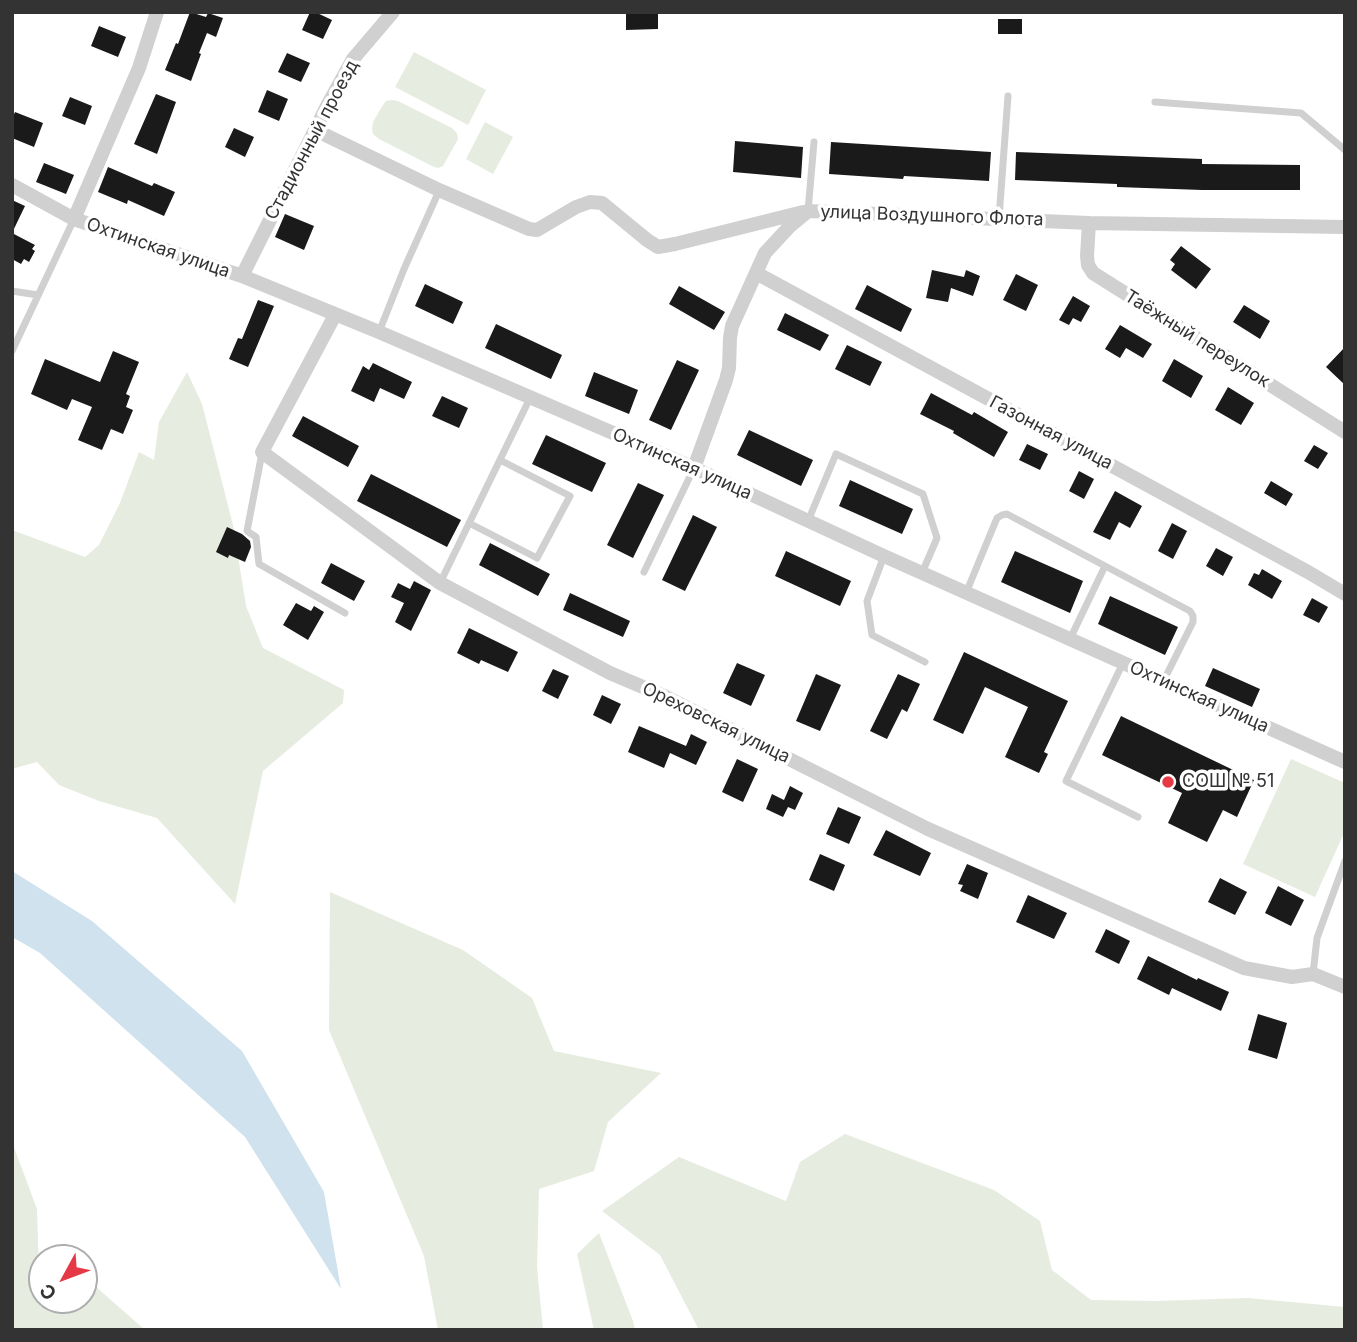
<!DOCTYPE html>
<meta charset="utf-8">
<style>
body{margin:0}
#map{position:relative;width:1357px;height:1342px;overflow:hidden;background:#fff;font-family:Inter,sans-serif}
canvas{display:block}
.frame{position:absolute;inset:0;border:14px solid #333;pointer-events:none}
.north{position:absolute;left:28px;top:1244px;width:70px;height:70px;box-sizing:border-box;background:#fff;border:2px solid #adadad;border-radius:50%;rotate:229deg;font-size:19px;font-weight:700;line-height:28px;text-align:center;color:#333}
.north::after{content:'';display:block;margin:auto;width:24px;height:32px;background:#e63946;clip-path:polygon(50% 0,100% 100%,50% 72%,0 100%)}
</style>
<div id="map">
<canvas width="1357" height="1342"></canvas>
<div class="frame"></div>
<div class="north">С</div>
</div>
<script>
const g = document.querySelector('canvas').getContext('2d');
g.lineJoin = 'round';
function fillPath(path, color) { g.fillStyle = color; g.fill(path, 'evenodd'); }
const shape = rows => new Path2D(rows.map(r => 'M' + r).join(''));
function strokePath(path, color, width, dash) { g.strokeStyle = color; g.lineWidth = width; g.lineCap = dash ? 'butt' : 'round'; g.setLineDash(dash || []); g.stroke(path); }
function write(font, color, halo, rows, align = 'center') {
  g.font = font + ' Inter,sans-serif'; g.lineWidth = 7; g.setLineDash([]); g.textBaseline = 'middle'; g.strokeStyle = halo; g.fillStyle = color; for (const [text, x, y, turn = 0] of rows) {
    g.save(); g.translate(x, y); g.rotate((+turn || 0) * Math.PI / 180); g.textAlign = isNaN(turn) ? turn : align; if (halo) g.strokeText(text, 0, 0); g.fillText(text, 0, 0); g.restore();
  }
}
const green = shape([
 [414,52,486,90,468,125,395,87],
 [392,100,398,101,452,128,457,133,458,139,443,166,438,168,432,166,379,139,373,134,372,129,373,122,381,108,386,101],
 [485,122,513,137,493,174,466,159],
 [187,372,202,404,233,525,246,606,263,648,344,690,343,703,263,771,235,904,157,818,99,801,59,785,37,762,12,769,12,530,85,557,99,545,120,503,139,452,154,460,159,422],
 [1291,759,1345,783,1345,831,1315,897,1243,864],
 [330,892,463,950,532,998,554,1051,661,1073,608,1122,594,1171,539,1189,537,1267,543,1330,438,1330,424,1256,329,1030],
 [845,1134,994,1190,1040,1221,1052,1270,1091,1300,1156,1301,1248,1298,1345,1307,1345,1330,699,1330,660,1255,602,1211,679,1157,786,1201,800,1162],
 [12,1142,37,1209,40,1307,60,1300,84,1300,84,1290,95,1286,145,1330,12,1330],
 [599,1233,633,1321,635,1330,594,1330,577,1254]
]);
const water = shape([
 [12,871,92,921,242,1051,324,1192,341,1289,245,1137,40,953,12,937]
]);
const building = shape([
 [190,12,206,17,208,13,223,18,216,37,207,33,199,53,201,54,191,81,165,70,176,43,178,44],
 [310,12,315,12,332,20,323,39,302,30],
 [626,12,658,12,658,29,626,30],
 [998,19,1022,19,1022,34,998,34],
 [99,26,126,37,118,57,91,46],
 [287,53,310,63,301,82,278,72],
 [267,90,288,99,279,121,258,112],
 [156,94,176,102,157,154,134,144],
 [70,97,92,106,85,125,62,116],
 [15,112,43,123,34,147,12,138,12,119],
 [234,128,254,137,245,157,225,147],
 [735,141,803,147,801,178,733,172],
 [831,142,991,152,989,181,904,176,903,179,829,174],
 [1016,152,1202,159,1202,164,1300,165,1300,190,1202,190,1117,187,1117,184,1015,180],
 [44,163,74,175,66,194,36,182],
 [108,167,152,186,154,183,175,192,164,216,128,200,127,204,98,192],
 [12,200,25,206,12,233,35,245,32,249,35,251,29,262,24,259,21,264,12,259],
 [285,214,314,226,304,250,275,237],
 [1181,246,1211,269,1196,289,1171,270,1175,264,1170,260],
 [932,270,964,277,966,270,980,276,973,296,951,288,948,302,926,298],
 [1016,274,1038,285,1026,311,1003,300],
 [425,284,463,302,453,324,415,306],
 [867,285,912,309,901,332,855,309],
 [679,286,725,312,714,330,669,304],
 [1073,296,1090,306,1081,322,1073,318,1069,325,1059,320],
 [258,300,274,306,248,367,229,359,238,338,242,339],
 [1244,305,1270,321,1260,339,1233,322],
 [785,313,829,335,820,351,777,330],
 [496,324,562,355,551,379,485,348],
 [1120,325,1152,344,1143,358,1126,348,1120,358,1105,349],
 [847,345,882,362,870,386,835,369],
 [1345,347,1345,385,1326,367],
 [113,351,139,362,126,394,130,396,126,407,133,410,123,434,111,429,102,450,78,440,92,407,72,399,67,410,31,394,45,359,100,382],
 [1174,359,1203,376,1191,398,1162,381],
 [677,360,699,370,671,430,649,420],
 [373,363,412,382,404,399,380,388,374,402,351,391,363,366,369,370],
 [594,372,638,390,629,414,585,396],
 [1228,387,1254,403,1241,425,1215,410],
 [931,393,972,415,974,412,1008,432,994,457,953,433,954,431,920,414],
 [442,396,468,408,459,428,432,416],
 [303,416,359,446,348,467,292,436],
 [749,430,813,460,801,486,737,455],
 [546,435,606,463,592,492,532,464],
 [1027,444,1048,454,1040,470,1019,460],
 [1314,445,1328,453,1318,469,1304,461],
 [1079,471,1094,479,1084,499,1069,491],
 [371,474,461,520,447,547,357,501],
 [850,480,913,509,902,534,839,506],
 [1271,481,1293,494,1286,506,1264,493],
 [638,483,664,495,633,558,607,545],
 [1115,491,1142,506,1130,528,1119,522,1110,540,1093,532],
 [693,515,717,527,685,591,662,580],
 [1172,523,1187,531,1173,559,1158,551],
 [227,527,242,534,250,541,251,547,245,562,229,555,228,558,216,552],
 [490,543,550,574,538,596,479,565],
 [1216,548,1233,557,1223,576,1206,566],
 [786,551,851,581,840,606,775,576],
 [1015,551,1083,581,1070,613,1001,582],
 [331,563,365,581,354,601,321,583],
 [1262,569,1282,581,1272,599,1248,585,1254,573,1259,575],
 [414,581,431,590,411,631,395,622,404,603,391,597,398,583,410,589],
 [570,593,630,621,623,637,563,610],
 [1110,596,1178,627,1165,655,1098,624],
 [1312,598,1328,607,1319,623,1303,615],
 [296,603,311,611,314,606,324,612,308,640,283,625],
 [469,628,518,652,508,672,481,660,479,664,457,653],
 [964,652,1068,701,1044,752,1048,754,1039,773,1005,757,1028,707,985,687,963,734,933,720],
 [737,663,765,675,751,706,723,693],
 [1213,668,1260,689,1252,707,1205,686],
 [553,669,569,676,558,699,542,691],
 [816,674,841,685,820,731,796,721],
 [898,674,920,684,907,712,902,709,887,739,870,731],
 [602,695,621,704,611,724,593,715],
 [1121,716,1254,780,1237,817,1223,810,1207,842,1168,823,1182,793,1102,755],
 [639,726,686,746,691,734,707,742,696,765,670,753,664,768,628,752],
 [737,759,758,769,743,802,722,792],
 [790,786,803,793,795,810,788,807,783,817,766,809,772,794,784,800],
 [838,807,861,817,849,844,826,834],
 [886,830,931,853,920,876,873,855],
 [820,854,845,865,834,891,809,880],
 [967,864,988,873,978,899,960,891,963,885,958,884],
 [1220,878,1247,892,1235,915,1208,902],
 [1278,886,1304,900,1291,926,1265,913],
 [1028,895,1067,913,1054,939,1016,922],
 [1106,929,1130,941,1119,964,1095,952],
 [1148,956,1197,980,1198,978,1229,992,1221,1011,1172,988,1169,995,1137,979],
 [1258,1014,1287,1023,1277,1059,1248,1050]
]);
const lane = shape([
 [1155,102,1301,113,1345,150],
 [808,211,814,142],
 [999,218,1008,96],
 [12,291,38,295],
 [379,332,404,269,439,191],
 [12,351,74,219],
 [262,453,247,531,256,537,259,564,345,613],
 [808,521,836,454,923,494,937,538,922,573],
 [469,523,537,558,570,496,500,460],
 [884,556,867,601,872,635,925,662],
 [644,572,694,468],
 [440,583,530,398],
 [966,593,997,518,1002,515,1007,514,1190,611,1193,616,1193,622,1164,680],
 [1070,639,1105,566],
 [1123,663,1066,781,1138,817],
 [1313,974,1317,938,1345,861]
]);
const street = shape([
 [315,130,439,190,529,229,537,230,576,207,590,202,602,203,647,240,658,247,675,244,803,212],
 [12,185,74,219,242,276,379,332,694,468,884,556,1345,762],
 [74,219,139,68,157,12],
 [1089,223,1087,256,1088,265,1093,273,1345,432],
 [756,273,1308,572,1345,594],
 [242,276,326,108,353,59,393,12],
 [335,315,262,452,440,583,610,673,664,696,928,829,1244,968,1292,977,1313,974,1345,987],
 [694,468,726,380,729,368,730,338,732,326,765,253,790,226,808,211,1089,223,1345,227]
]);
const markers = [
 [1168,782,7,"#e63946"]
];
const streetNames = [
 ["Стадионный проезд",312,140,-62],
 ["улица Воздушного Флота",932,216,2],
 ["Охтинская улица",158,248,19],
 ["Таёжный переулок",1197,339,32],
 ["Газонная улица",1051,433,28],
 ["Охтинская улица",682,464,24],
 ["Охтинская улица",1199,697,24],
 ["Ореховская улица",716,723,26]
];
const poiNames = [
 ["СОШ № 51",1182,782]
];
fillPath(green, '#e6ecdf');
fillPath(water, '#cfe2ee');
fillPath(building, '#1a1a1a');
strokePath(lane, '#d0d0d0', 7);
strokePath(street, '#d0d0d0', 14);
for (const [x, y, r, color] of markers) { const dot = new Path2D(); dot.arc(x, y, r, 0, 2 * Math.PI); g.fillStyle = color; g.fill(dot); strokePath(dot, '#fff', 2.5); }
write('18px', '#333', '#fff', streetNames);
write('18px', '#333', '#fff', poiNames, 'left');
</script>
